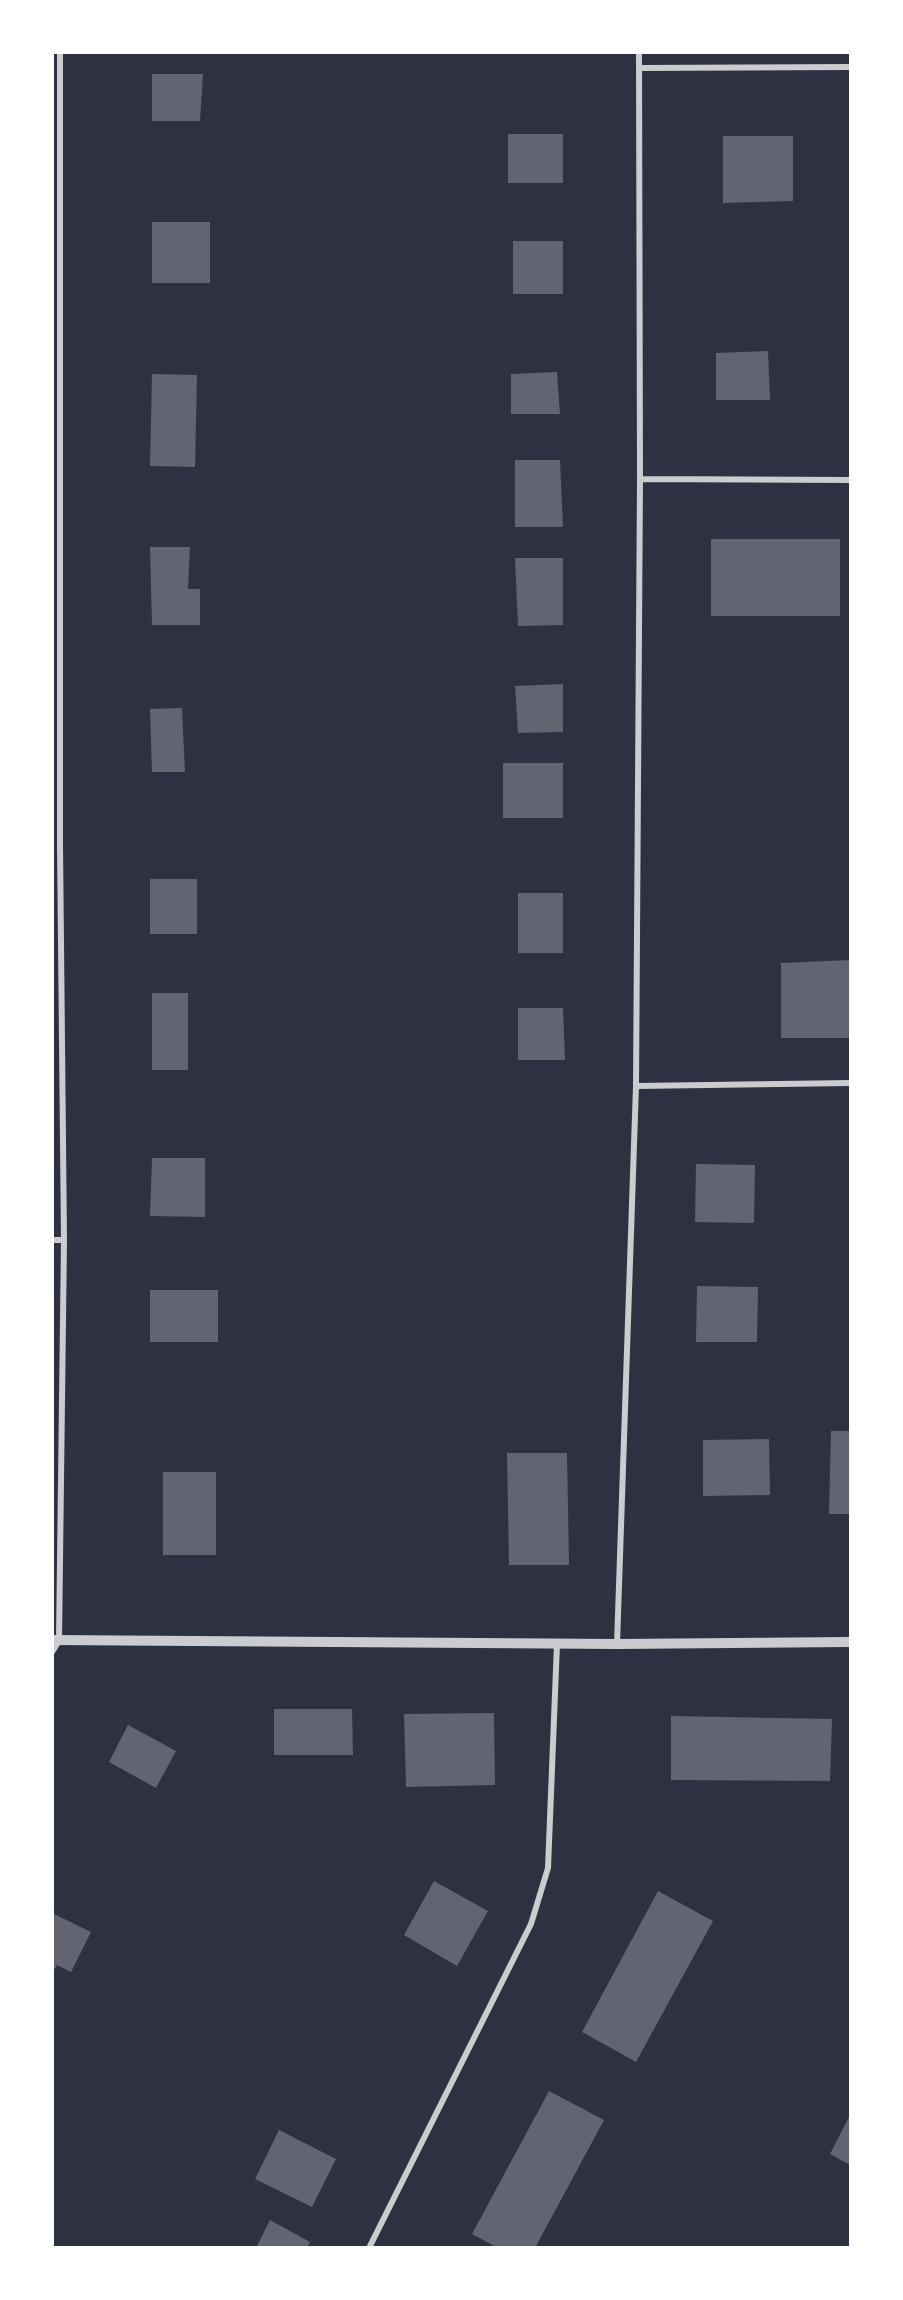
<!DOCTYPE html>
<style>
body{margin:0}
#map{position:relative;width:903px;height:2300px;overflow:hidden;background:#2d3142;font-family:"DejaVu Sans",sans-serif}
canvas{display:block}
.frame{position:absolute;inset:0;border:54px solid #fff;pointer-events:none}
</style>
<div id="map">
<canvas width="903" height="2300"></canvas>
<div class="frame"></div>
</div>
<script>
const g = document.querySelector('canvas').getContext('2d');
g.lineJoin = 'round';
function fillPath(path, color) { g.fillStyle = color; g.fill(path, 'evenodd'); }
const shape = rows => new Path2D(rows.map(r => 'M' + r).join(''));
function strokePath(path, color, width, dash) { g.strokeStyle = color; g.lineWidth = width; g.lineCap = dash ? 'butt' : 'round'; g.setLineDash(dash || []); g.stroke(path); }
const building = shape([
 [152,74,203,74,200,121,152,121],
 [508,134,563,134,563,183,508,183],
 [723,136,793,136,793,201,723,203],
 [152,222,210,222,210,283,152,283],
 [513,241,563,241,563,294,513,294],
 [768,351,770,400,716,400,716,353],
 [557,372,560,414,511,414,511,374],
 [152,374,197,375,195,467,150,466],
 [515,460,560,460,563,527,515,527],
 [711,539,840,539,840,616,711,616],
 [150,547,190,547,188,589,200,589,200,625,152,625],
 [515,558,563,558,563,625,518,626],
 [563,684,563,732,518,733,515,686],
 [182,708,185,772,152,772,150,709],
 [503,763,563,763,563,818,503,818],
 [150,879,197,879,197,934,150,934],
 [518,893,563,893,563,953,518,953],
 [850,960,850,1038,781,1038,781,963],
 [152,993,188,993,188,1070,152,1070],
 [518,1008,563,1008,565,1060,518,1060],
 [152,1158,205,1158,205,1217,150,1216],
 [696,1164,755,1165,754,1223,695,1222],
 [697,1286,758,1287,757,1342,696,1342],
 [150,1290,218,1290,218,1342,150,1342],
 [831,1431,850,1431,850,1514,829,1514],
 [769,1439,770,1495,703,1496,703,1440],
 [507,1453,567,1453,569,1565,509,1565],
 [163,1472,216,1472,216,1555,163,1555],
 [274,1709,352,1709,353,1755,274,1755],
 [494,1713,495,1785,406,1787,404,1714],
 [671,1716,832,1719,830,1781,671,1780],
 [128,1725,176,1751,156,1788,109,1762],
 [434,1881,488,1911,457,1966,404,1935],
 [658,1891,713,1921,636,2062,582,2032],
 [52,1913,91,1932,71,1972,57,1965,52,1973],
 [549,2091,604,2120,535,2248,498,2248,472,2234],
 [850,2115,850,2165,830,2154],
 [279,2130,336,2159,312,2207,255,2179],
 [270,2220,310,2242,307,2248,256,2248]
]);
const minor = shape([
 [640,68,850,67],
 [640,479,850,480],
 [636,1086,850,1083],
 [52,1240,64,1240],
 [617,1644,636,1086,640,479,639,52],
 [52,1652,59,1641,64,1240,60,844,60,52],
 [369,2248,531,1924,548,1868,557,1644]
]);
const tertiary = shape([
 [52,1640,617,1644,850,1642]
]);
fillPath(building, '#626471');
strokePath(minor, '#caccd0', 6);
strokePath(tertiary, '#caccd0', 10);
</script>
